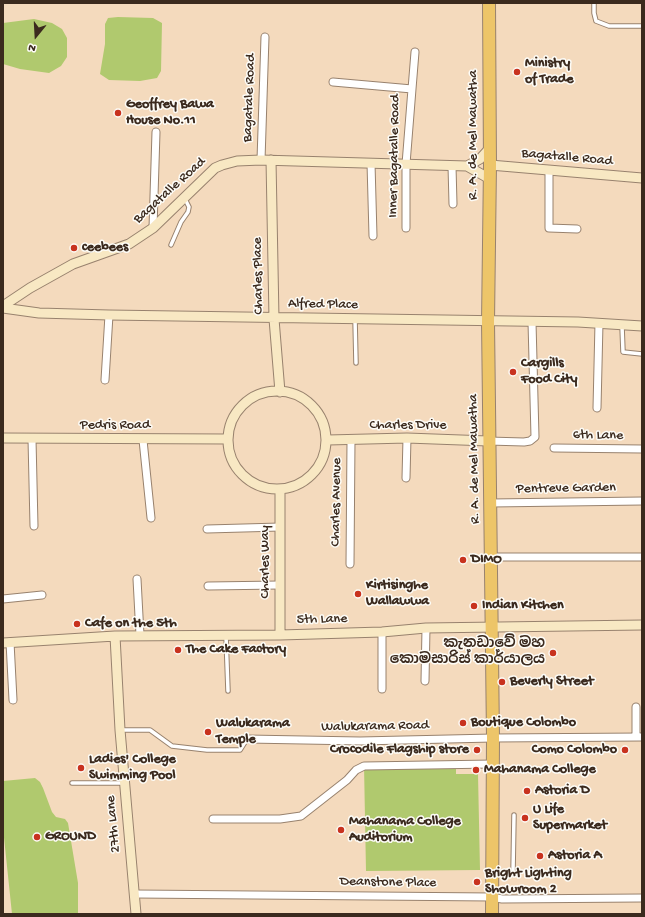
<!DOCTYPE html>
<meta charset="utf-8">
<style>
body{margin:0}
#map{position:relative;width:645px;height:917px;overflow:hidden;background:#f4dabd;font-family:"Gochi Hand",sans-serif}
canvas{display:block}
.frame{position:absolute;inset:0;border:4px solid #3b2a1e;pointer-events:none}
.north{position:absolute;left:16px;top:16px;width:40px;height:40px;-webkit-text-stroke:3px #fdfcf7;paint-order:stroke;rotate:198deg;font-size:11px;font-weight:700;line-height:16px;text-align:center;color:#3b2a1e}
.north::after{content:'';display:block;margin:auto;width:14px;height:18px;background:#3b2a1e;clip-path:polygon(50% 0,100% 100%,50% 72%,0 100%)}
</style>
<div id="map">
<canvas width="645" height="917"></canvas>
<div class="frame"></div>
<div class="north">N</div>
</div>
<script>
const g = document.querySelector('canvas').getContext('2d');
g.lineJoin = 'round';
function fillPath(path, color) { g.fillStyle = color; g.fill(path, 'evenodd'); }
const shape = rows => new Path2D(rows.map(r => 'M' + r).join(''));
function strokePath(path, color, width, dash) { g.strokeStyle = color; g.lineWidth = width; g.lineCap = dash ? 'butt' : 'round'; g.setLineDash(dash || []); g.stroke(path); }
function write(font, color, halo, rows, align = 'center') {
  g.font = font + ' "Gochi Hand","Noto Sans Sinhala",sans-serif'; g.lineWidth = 3; g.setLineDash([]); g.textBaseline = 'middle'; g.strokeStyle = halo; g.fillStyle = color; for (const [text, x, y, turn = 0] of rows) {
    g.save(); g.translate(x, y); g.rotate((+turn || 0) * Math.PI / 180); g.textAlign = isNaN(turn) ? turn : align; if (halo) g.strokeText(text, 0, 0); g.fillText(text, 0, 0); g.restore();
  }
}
const green = shape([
 [118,17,153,18,162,23,161,71,157,78,140,81,109,80,100,74,105,44,105,24,108,18],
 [34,19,52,23,62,29,67,38,67,57,61,66,49,73,20,69,3,64,3,23],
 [456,764,456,774,478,774,480,870,366,871,364,765],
 [35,778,40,782,43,788,52,812,56,817,65,819,68,823,78,883,78,914,12,914,3,828,3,781]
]);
const lane = shape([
 [594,3,594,13,596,21,609,26,642,26],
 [171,245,181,222,188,212,189,207,185,199],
 [355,319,356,363],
 [622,326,623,352,642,354],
 [226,636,228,691],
 [121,730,150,730,172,746,207,750,240,750,247,739],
 [72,783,123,783],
 [513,872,514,815]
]);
const street = shape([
 [333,82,412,89,406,164,406,228],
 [412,89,415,52],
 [261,160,265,37],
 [371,163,373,236],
 [452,166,453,204],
 [549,171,549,228,577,229],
 [153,228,156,132],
 [105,380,109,315],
 [597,408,599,323],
 [32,439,34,526],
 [143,440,151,518],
 [488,441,524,442,530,441,535,437,532,322],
 [554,448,642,449],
 [406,478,407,438],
 [491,503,642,501],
 [207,529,280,527],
 [491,557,642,557],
 [350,564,351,441],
 [137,579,140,635],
 [208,586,280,585],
 [3,599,42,595],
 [382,632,382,689],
 [10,642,13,700],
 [425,681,426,628],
 [636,737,636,707],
 [247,739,360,741,493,738,642,737],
 [213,819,280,819,301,816,347,780,356,770,364,766,493,764],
 [135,894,492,897,502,899,642,898]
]);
const secondary = shape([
 [271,160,274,319,280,392],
 [490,165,642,178],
 [467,166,480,159,490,148],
 [3,306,30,288,73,264,129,244,153,228,215,168,222,165,237,161,261,160,467,166,490,179],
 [3,308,39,313,109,315,578,322,642,326],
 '228 440a49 49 0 1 1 98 0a49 49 0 1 1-98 0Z',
 [3,438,228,439],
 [328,440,407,438,488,441],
 [280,490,280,635],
 [115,636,120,730,136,914],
 [3,643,115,636,280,635,382,632,426,628,642,625]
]);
const highway = shape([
 [489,3,490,165,488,322,493,738,492,914]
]);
const markers = [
 [517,72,4,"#c8321e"],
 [118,113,4,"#c8321e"],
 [74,248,4,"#c8321e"],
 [513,372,4,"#c8321e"],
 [463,560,4,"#c8321e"],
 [358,594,4,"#c8321e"],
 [474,606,4,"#c8321e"],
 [77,624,4,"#c8321e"],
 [178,650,4,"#c8321e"],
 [553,653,4,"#c8321e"],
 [502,682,4,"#c8321e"],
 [463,723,4,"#c8321e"],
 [208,732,4,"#c8321e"],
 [477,750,4,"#c8321e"],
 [625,750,4,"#c8321e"],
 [81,768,4,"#c8321e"],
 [476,770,4,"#c8321e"],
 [527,791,4,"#c8321e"],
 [525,818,4,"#c8321e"],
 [341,830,4,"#c8321e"],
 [37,837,4,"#c8321e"],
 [540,856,4,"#c8321e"],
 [477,882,4,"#c8321e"]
];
const poiNames = [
 ["Ministry",525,64],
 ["of Trade",525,80],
 ["Geoffrey Bawa",126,105],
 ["House No.11",126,121],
 ["ceebees",82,248],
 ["Cargills",521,364],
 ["Food City",521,380],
 ["DIMO",471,560],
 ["Kirtisinghe",366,586],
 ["Wallawwa",366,602],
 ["Indian Kitchen",482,606],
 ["Cafe on the 5th",85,624],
 ["කැනඩාවේ මහ",545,645,"right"],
 ["කොමසාරිස් කාර්යාලය",545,661,"right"],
 ["The Cake Factory",186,650],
 ["Beverly Street",510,682],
 ["Boutique Colombo",471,723],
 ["Walukarama",216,724],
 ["Temple",216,740],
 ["Crocodile Flagship store",469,750,"right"],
 ["Como Colombo",617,750,"right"],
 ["Ladies' College",89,760],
 ["Swimming Pool",89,776],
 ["Mahanama College",484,770],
 ["Astoria D",535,791],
 ["U Life",533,810],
 ["Supermarket",533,826],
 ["Mahanama College",349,822],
 ["Auditorium",349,838],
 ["GROUND",45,837],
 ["Astoria A",548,856],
 ["Bright Lighting",485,874],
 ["Showroom 2",485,890]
];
const streetNames = [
 ["Bagatale Road",250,98,-88],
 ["R. A. de Mel Mawatha",474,135,-90],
 ["Inner Bagatalle Road",395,156,-89],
 ["Bagatalle Road",567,158,5],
 ["Bagatalle Road",170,191,-42],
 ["Charles Place",259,276,-91],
 ["Alfred Place",323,305,1],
 ["Pedris Road",115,426],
 ["Charles Drive",408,426],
 ["6th Lane",598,436,1],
 ["R. A. de Mel Mawatha",475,459,-91],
 ["Pentreve Garden",566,489,-1],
 ["Charles Avenue",337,502,-89],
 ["Charles Way",266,562,-90],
 ["5th Lane",322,620,-1],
 ["Walukarama Road",375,727,-1],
 ["27th Lane",114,824,-95],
 ["Deanstone Place",388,883,1]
];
fillPath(green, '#b0c96e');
strokePath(lane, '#98826e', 5.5);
strokePath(street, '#98826e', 9);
strokePath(secondary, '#98826e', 11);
strokePath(highway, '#98826e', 14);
strokePath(lane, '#fff', 3.5);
strokePath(street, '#fff', 7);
strokePath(secondary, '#f8e8c3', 9);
strokePath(highway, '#edc569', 12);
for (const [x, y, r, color] of markers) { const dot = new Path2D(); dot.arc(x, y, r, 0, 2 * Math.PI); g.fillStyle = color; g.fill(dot); strokePath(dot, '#fdfcf7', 1.5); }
write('bold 14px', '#3b2a1e', '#fdfcf7', poiNames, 'left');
write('14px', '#3b2a1e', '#fdfcf7', streetNames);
</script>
